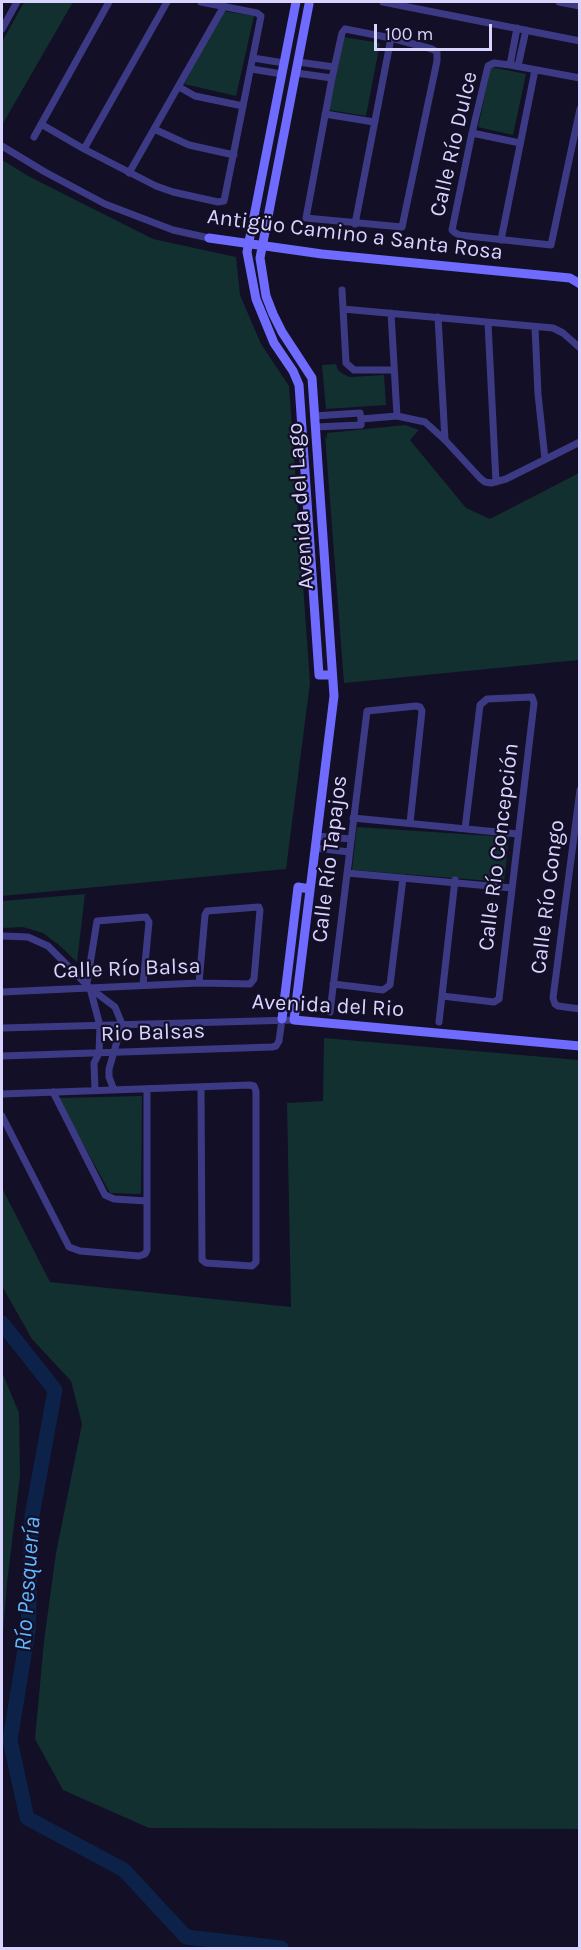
<!DOCTYPE html>
<meta charset="utf-8">
<style>
body{margin:0}
#map{position:relative;width:581px;height:1950px;overflow:hidden;background:#130f26;font-family:Karla,sans-serif}
canvas{display:block}
.frame{position:absolute;inset:0;border:3px solid #d9d4ff;pointer-events:none}
.scale{position:absolute;left:374px;top:24px;width:118px;height:27px;box-sizing:border-box;border:3px solid #d9d4ff;border-top:0;padding-left:8px;font-size:18px;line-height:21px;white-space:nowrap;color:#d9d4ff;-webkit-text-stroke:4px #130f26;paint-order:stroke}
</style>
<div id="map">
<canvas width="581" height="1950"></canvas>
<div class="frame"></div>
<div class="scale">100 m</div>
</div>
<script>
const g = document.querySelector('canvas').getContext('2d');
g.lineJoin = 'round';
function fillPath(path, color) { g.fillStyle = color; g.fill(path, 'evenodd'); }
const shape = rows => new Path2D(rows.map(r => 'M' + r).join(''));
function strokePath(path, color, width, dash) { g.strokeStyle = color; g.lineWidth = width; g.lineCap = dash ? 'butt' : 'round'; g.setLineDash(dash || []); g.stroke(path); }
function write(font, color, halo, rows, align = 'center') {
  g.font = font + ' Karla,sans-serif'; g.lineWidth = 4.5; g.setLineDash([]); g.textBaseline = 'middle'; g.strokeStyle = halo; g.fillStyle = color; for (const [text, x, y, turn = 0] of rows) {
    g.save(); g.translate(x, y); g.rotate((+turn || 0) * Math.PI / 180); g.textAlign = isNaN(turn) ? turn : align; if (halo) g.strokeText(text, 0, 0); g.fillText(text, 0, 0); g.restore();
  }
}
const green = shape([
 [24,2,73,2,2,125,2,42],
 [223,11,254,16,236,96,184,84],
 [343,37,380,43,366,116,329,110],
 [491,67,526,74,513,135,478,127],
 [2,160,30,177,153,239,236,257,240,295,261,344,289,386,310,683,286,869,2,896],
 [336,364,338,370,343,374,350,377,384,375,386,405,326,409,322,365],
 [405,425,419,430,410,440,466,508,490,519,579,473,579,660,344,683,325,436,327,439,327,433],
 [357,827,509,837,504,882,352,870],
 [85,894,77,962,59,945,43,933,23,927,2,928,2,901],
 [324,1038,579,1060,579,1829,149,1828,63,1790,35,1739,44,1641,56,1553,82,1424,71,1381,32,1339,2,1286,2,1188,50,1282,291,1307,287,1103,323,1101],
 [142,1096,141,1194,110,1193,58,1098],
 [2,1372,19,1413,20,1476,7,1583,2,1646]
]);
const river = shape([
 [2,1323,55,1390,32,1516,28,1631,10,1740,27,1818,124,1870,186,1937,281,1948]
]);
const street = shape([
 [383,2,580,41],
 [559,2,580,6],
 [2,29,17,2],
 [345,29,391,38,432,49,437,52,437,61,402,227,306,218,332,78,342,33,345,29],
 [253,58,284,63],
 [298,62,334,67],
 [510,65,517,28],
 [518,66,526,30],
 [251,69,282,74],
 [296,73,332,78],
 [580,78,510,65,494,63,488,66,472,133,452,230,454,232,459,235,551,245,580,109],
 [179,87,195,96,243,106],
 [325,114,374,122],
 [41,124,84,149,156,186,173,192,218,202,224,201,261,16,257,13,201,2],
 [154,129,189,145,234,155],
 [472,133,520,143],
 [34,137,109,2],
 [2,146,45,172,105,204,173,230,209,238],
 [84,149,167,2],
 [129,173,224,6],
 [355,224,391,38],
 [501,240,535,70],
 [342,290,346,363,354,370,394,370],
 [343,309,553,328,563,333,580,348],
 [391,313,397,416],
 [438,317,445,440],
 [488,323,496,482],
 [535,327,538,394,545,459],
 [314,416,360,413,361,419,361,425,315,427],
 [361,419,397,416,425,422,445,440,480,478,485,482,491,483,506,479,580,442],
 [580,790,553,998,555,1004,558,1006,580,1009],
 [353,818,518,834],
 [317,836,351,839],
 [315,848,349,852],
 [347,873,512,888],
 [2,936,28,937,48,946,90,988,115,1007,122,1024,109,1069,109,1077,114,1090],
 [87,983,97,921,146,917,149,922,143,985],
 [333,984,383,990,390,985,403,878],
 [90,988,100,1026,99,1053,94,1063,95,1090],
 [2,992,199,983,250,984,254,979,260,910,259,907,207,911,205,915,199,983],
 [442,996,494,1002,499,999,534,703,532,697,487,699,480,705,465,829],
 [330,1012,367,711,416,706,420,707,422,711,410,823],
 [439,1022,455,880],
 [2,1028,294,1020],
 [2,1056,272,1047,276,1046,279,1041,282,1019],
 [53,1092,105,1195,114,1199,147,1201],
 [2,1094,250,1085,254,1086,256,1091,256,1262,252,1266,206,1263,202,1260,201,1087],
 [2,1116,69,1247,80,1251,139,1256,145,1254,147,1250,147,1089]
]);
const secondary = shape([
 [296,2,247,252,256,299,274,343,293,371,299,385,319,675,332,675],
 [309,4,260,258,266,296,273,314,282,332,312,378,334,696,294,1020,580,1046],
 [209,238,322,254,570,278,580,284],
 [282,1019,298,887,310,889]
]);
const streetNames = [
 ["Calle Río Dulce",454,144,-77],
 ["Antigüo Camino a Santa Rosa",355,235,7],
 ["Avenida del Lago",301,506,-94],
 ["Calle Río Concepción",499,847,-83],
 ["Calle Río Tapajos",330,859,-83],
 ["Calle Río Congo",548,897,-83],
 ["Calle Río Balsa",127,969,-2],
 ["Avenida del Rio",328,1006,3],
 ["Rio Balsas",153,1033,-2]
];
const waterNames = [
 ["Río Pesquería",28,1584,-86]
];
fillPath(green, '#12302f');
strokePath(river, '#0c2248', 15);
strokePath(street, '#3d3a85', 7);
strokePath(secondary, '#6f6bff', 9);
write('22px', '#d9d4ff', '#130f26', streetNames);
write('italic 24px', '#62b6ff', '#130f26', waterNames);
</script>
